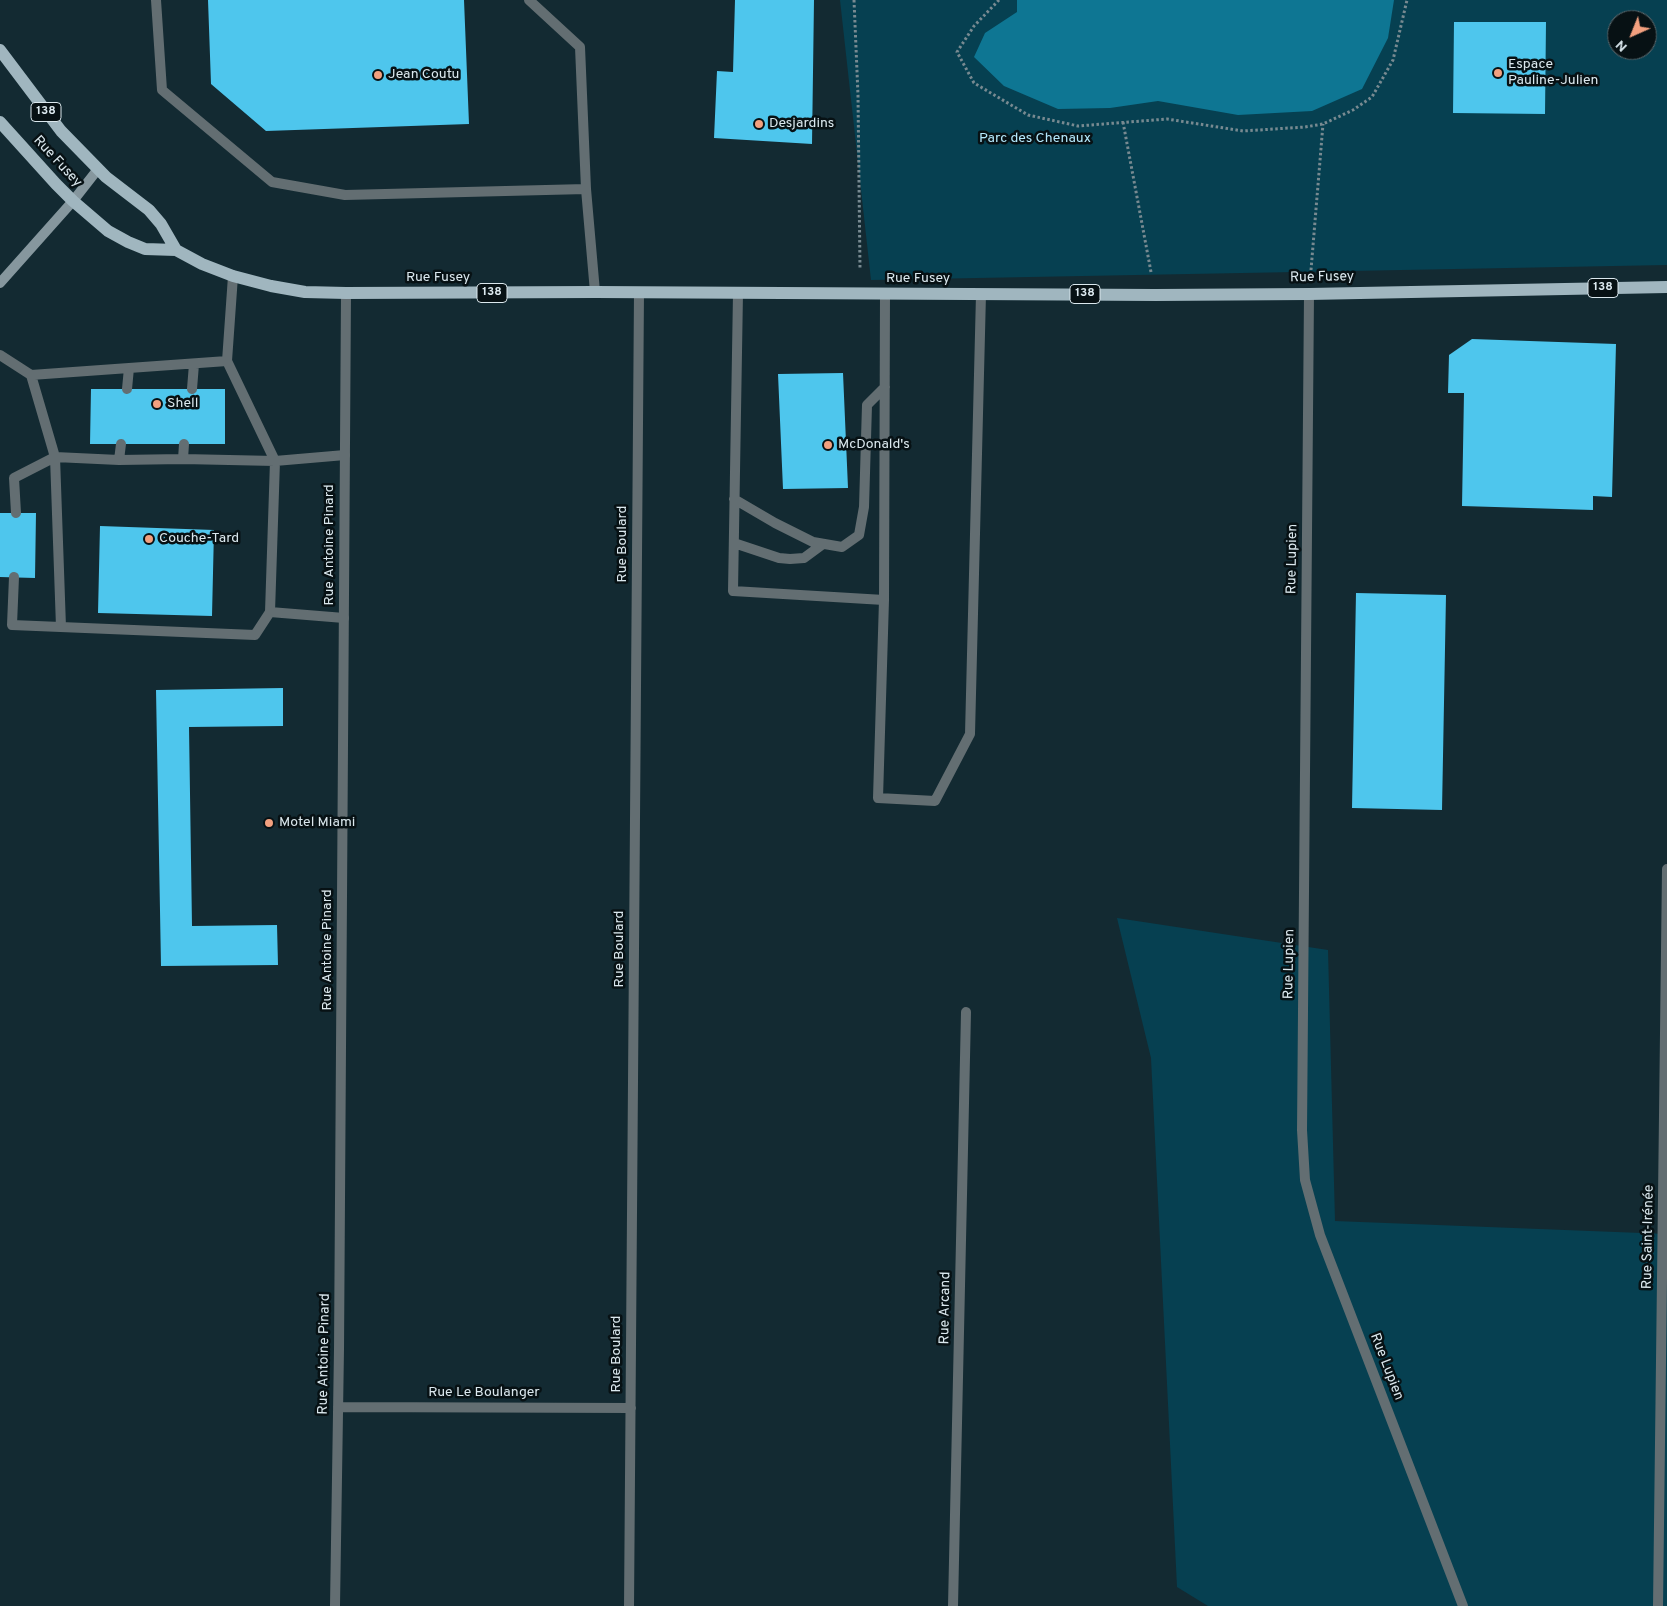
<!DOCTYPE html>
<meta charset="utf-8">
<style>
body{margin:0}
#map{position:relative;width:1667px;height:1606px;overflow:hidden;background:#132a32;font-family:Overpass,sans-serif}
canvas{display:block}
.north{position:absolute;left:1607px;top:10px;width:50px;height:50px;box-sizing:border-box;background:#071114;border:1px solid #5c676b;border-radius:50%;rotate:224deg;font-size:14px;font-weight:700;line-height:20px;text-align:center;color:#dbe8ee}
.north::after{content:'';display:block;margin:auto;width:18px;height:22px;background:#f2a07f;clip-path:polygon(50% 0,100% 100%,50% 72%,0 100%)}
</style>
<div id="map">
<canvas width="1667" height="1606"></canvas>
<div class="north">N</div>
</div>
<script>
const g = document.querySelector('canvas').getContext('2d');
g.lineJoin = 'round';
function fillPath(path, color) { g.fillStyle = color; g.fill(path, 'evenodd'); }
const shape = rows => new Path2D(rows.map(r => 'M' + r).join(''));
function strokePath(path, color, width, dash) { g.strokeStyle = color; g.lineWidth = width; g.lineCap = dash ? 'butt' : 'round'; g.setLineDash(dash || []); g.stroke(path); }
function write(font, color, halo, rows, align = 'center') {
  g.font = font + ' Overpass,sans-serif'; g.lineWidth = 5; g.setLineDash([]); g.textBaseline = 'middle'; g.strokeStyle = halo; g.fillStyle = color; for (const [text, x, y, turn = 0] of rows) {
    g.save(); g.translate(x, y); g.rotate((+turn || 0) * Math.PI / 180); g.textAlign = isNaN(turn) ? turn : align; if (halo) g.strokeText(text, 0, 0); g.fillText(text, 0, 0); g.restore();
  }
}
const green = shape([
 [840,0,1667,0,1667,265,871,280],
 [1617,20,1647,20,1647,50,1617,50],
 [1117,918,1328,950,1335,1221,1667,1234,1667,1606,1208,1606,1177,1587,1151,1058]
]);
const water = shape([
 [1017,0,1394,0,1388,38,1362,89,1312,111,1238,115,1158,101,1110,108,1058,109,1004,86,974,57,985,33,1017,12]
]);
const building = shape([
 [208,0,464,0,469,124,266,131,211,84],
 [735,0,814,0,812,144,714,138,717,71,733,72],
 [1454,22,1546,22,1545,114,1453,113],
 [1472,339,1616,344,1612,497,1593,496,1593,510,1462,506,1464,393,1448,393,1449,355],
 [843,373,848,488,783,489,778,374],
 [91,389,225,389,225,444,90,444],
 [0,513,36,513,35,578,0,577],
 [100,526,214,530,212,616,98,613],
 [1356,593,1446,595,1442,810,1352,808],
 [283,688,283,726,189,727,192,926,277,925,278,965,161,966,156,690]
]);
const path = shape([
 [854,0,858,95,860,269],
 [999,0,974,26,957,52,974,83,1028,115,1078,126,1167,119,1243,131,1305,127,1323,124,1353,110,1372,97,1393,60,1407,0],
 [1123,122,1151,272],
 [1311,270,1323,124]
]);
const lane = shape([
 [156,0,162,90,272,182,345,195,586,189,595,292],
 [529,0,580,47,586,189],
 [738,293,733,591,884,600],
 [885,294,884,600,878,798,935,801,970,734,981,294],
 [0,355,31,375,55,457,119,460,183,459,275,461,227,361,233,276],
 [31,375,227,361],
 [127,389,129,368],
 [192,389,194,364],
 [183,459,184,444],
 [119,460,121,444],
 [734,499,775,523,813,542,842,547,859,535,864,507,867,405,885,387],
 [16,513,14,478,55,457,61,627],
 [734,543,779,558,790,559,804,558,823,544],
 [14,577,12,625,255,635,270,612],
 [344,618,270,612,275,461,345,455]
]);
const street = shape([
 [1309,294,1302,1130,1305,1180,1320,1235,1463,1606],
 [338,1407,631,1408],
 [335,1606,339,1349,346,293],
 [629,1606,639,292],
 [953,1606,966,1012],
 [1658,1606,1667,869]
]);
const secondary = shape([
 [0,283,73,201,98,169]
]);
const primary = shape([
 [0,50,61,131,106,177,149,210,161,224,176,250,202,264,233,276,271,286,305,292,346,293,595,292,1156,295,1309,294,1667,287],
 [0,122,56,184,73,201,108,231,128,242,145,249,176,250]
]);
const markers = [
 [1498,73,5,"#f2a07f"],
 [378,75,5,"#f2a07f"],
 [759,124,5,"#f2a07f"],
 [157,404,5,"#f2a07f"],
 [828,445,5,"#f2a07f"],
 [149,539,5,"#f2a07f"],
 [269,823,5,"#f2a07f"]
];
const shields = [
 [46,112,30],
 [1603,288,30],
 [492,293,30],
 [1085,294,30]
];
const shieldNames = [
 ["138",46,112],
 ["138",1603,288],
 ["138",492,293],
 ["138",1085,294]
];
const poiNames = [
 ["Espace",1508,65],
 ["Pauline-Julien",1508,81],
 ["Jean Coutu",388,75],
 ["Desjardins",769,124],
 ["Shell",167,404],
 ["McDonald's",838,445],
 ["Couche-Tard",159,539],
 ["Motel Miami",279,823]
];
const parkNames = [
 ["Parc des Chenaux",1035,139]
];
const streetNames = [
 ["Rue Fusey",57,162,47],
 ["Rue Fusey",438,278],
 ["Rue Fusey",1322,278,-1],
 ["Rue Fusey",918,279],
 ["Rue Boulard",623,544,-90],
 ["Rue Antoine Pinard",330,545,-90],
 ["Rue Lupien",1293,559,-89],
 ["Rue Boulard",620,949,-90],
 ["Rue Antoine Pinard",328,950,-90],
 ["Rue Lupien",1290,964,-89],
 ["Rue Saint-Irénée",1649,1237,-89],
 ["Rue Arcand",946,1308,-89],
 ["Rue Antoine Pinard",325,1354,-89],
 ["Rue Boulard",617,1354,-90],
 ["Rue Lupien",1386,1367,69],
 ["Rue Le Boulanger",484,1393]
];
fillPath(green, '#064051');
fillPath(water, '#0e7693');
fillPath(building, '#4ec6ed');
strokePath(path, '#788a91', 3, [2.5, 2.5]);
strokePath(lane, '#636e72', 10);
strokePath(street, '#636e72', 10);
strokePath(secondary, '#86979e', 10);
strokePath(primary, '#a0b6bf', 12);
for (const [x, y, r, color] of markers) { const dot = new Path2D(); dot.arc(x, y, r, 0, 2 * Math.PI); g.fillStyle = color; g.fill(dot); strokePath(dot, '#071114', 2); }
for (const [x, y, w] of shields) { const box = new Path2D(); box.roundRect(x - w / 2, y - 9.5, w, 19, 4); g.fillStyle = '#071114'; g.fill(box); strokePath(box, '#dbe8ee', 1); }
write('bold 12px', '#dbe8ee', null, shieldNames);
write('14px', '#dbe8ee', '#071114', poiNames, 'left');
write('14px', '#b4e8fc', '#071114', parkNames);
write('14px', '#dbe8ee', '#071114', streetNames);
</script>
